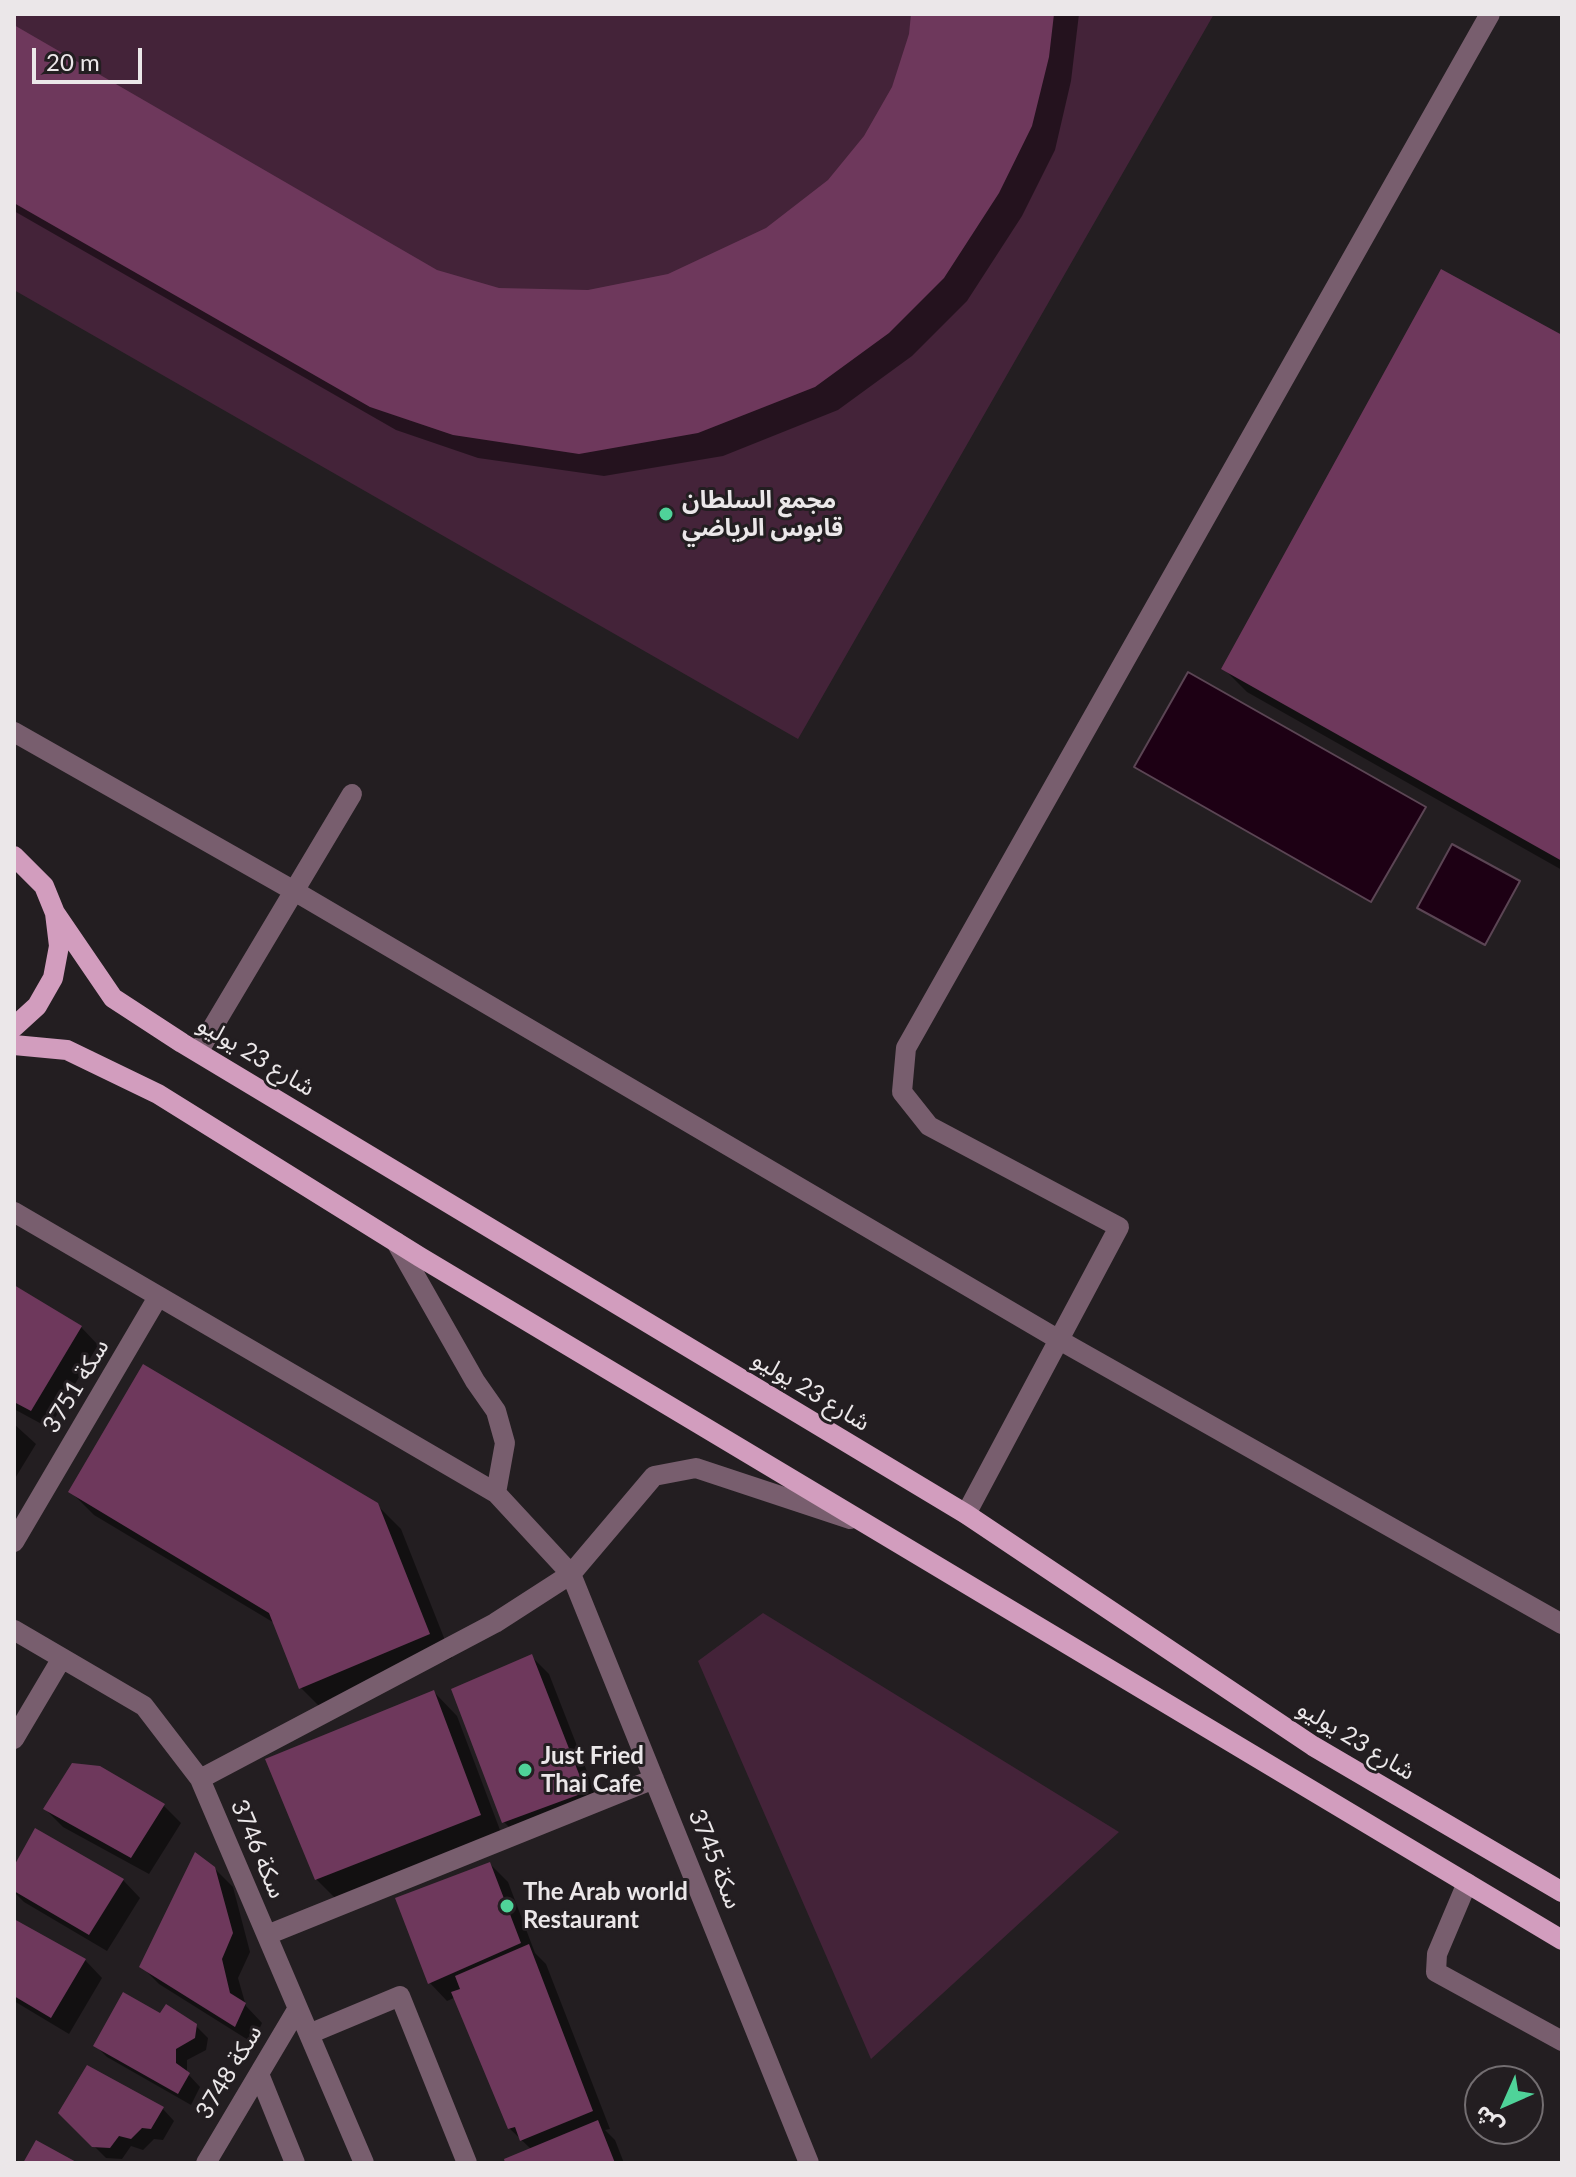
<!DOCTYPE html>
<meta charset="utf-8">
<style>
body{margin:0}
#map{position:relative;width:1576px;height:2177px;overflow:hidden;background:#231e21;font-family:Lato,"Noto Sans Arabic",sans-serif}
canvas{display:block}
.frame{position:absolute;inset:0;border:16px solid #ebe7e9;pointer-events:none}
.north{position:absolute;left:1464px;top:2065px;width:80px;height:80px;box-sizing:border-box;background:#231e21;border:2px solid #736e71;border-radius:50%;rotate:225deg;font-size:22px;font-weight:700;line-height:32px;text-align:center;color:#ebe7e9}
.north::after{content:'';display:block;margin:auto;width:28px;height:36px;background:#4fd399;clip-path:polygon(50% 0,100% 100%,50% 72%,0 100%)}
.scale{position:absolute;left:32px;top:48px;width:110px;height:36px;box-sizing:border-box;border:4px solid #ebe7e9;border-top:0;padding-left:10px;font-size:24px;line-height:28px;white-space:nowrap;color:#ebe7e9;-webkit-text-stroke:6px #231e21;paint-order:stroke}
</style>
<div id="map">
<canvas width="1576" height="2177"></canvas>
<div class="frame"></div>
<div class="north">ش</div>
<div class="scale">20 m</div>
</div>
<script>
const g = document.querySelector('canvas').getContext('2d');
g.lineJoin = 'round';
function fillPath(path, color) { g.fillStyle = color; g.fill(path, 'evenodd'); }
const shape = rows => new Path2D(rows.map(r => 'M' + r).join(''));
function strokePath(path, color, width, dash) { g.strokeStyle = color; g.lineWidth = width; g.lineCap = dash ? 'butt' : 'round'; g.setLineDash(dash || []); g.stroke(path); }
function write(font, color, halo, rows, align = 'center') {
  g.font = font + ' Lato,"Noto Sans Arabic",sans-serif'; g.lineWidth = 6; g.setLineDash([]); g.textBaseline = 'middle'; g.strokeStyle = halo; g.fillStyle = color; for (const [text, x, y, turn = 0] of rows) {
    g.save(); g.translate(x, y); g.rotate((+turn || 0) * Math.PI / 180); g.textAlign = isNaN(turn) ? turn : align; if (halo) g.strokeText(text, 0, 0); g.fillText(text, 0, 0); g.restore();
  }
}
const green = shape([
 [14,14,1214,14,798,739,14,290],
 [763,1613,1119,1832,871,2059,698,1661]
]);
const water = shape([
 [1188,672,1426,807,1371,902,1134,767,1188,672],
 [1452,844,1520,881,1485,945,1417,908,1452,844]
]);
const shadow = shape([
 [913,14,1079,14,1071,81,1055,150,1022,216,967,301,912,356,838,410,723,456,604,476,478,458,396,430,14,211,14,27,436,271,499,290,588,292,669,276,767,230,829,181,866,137,894,88,911,34],
 [1562,337,1562,870,1247,692,1224,669],
 [14,1288,81,1327,98,1345,49,1428,14,1409],
 [14,1424,36,1444,14,1480],
 [71,1492,377,1505,401,1529,452,1658,324,1711,301,1688,276,1624,94,1515],
 [531,1656,549,1674,602,1810,522,1840,504,1822],
 [434,1692,457,1716,503,1838,340,1903,316,1879],
 [164,1806,181,1823,149,1874,63,1827,45,1809],
 [490,1864,508,1882,535,1953,546,1964,610,2129,605,2130,615,2140,624,2163,507,2163,532,2150,509,2128,456,1997,447,2001,430,1983],
 [214,1868,233,1887,250,1952,238,1978,246,2006,262,2023,253,2043,159,1984,141,1966],
 [14,1871,123,1880,140,1898,107,1951,24,1902,14,1892],
 [14,1921,85,1960,102,1978,69,2034,14,2001],
 [161,2016,196,2026,208,2038,206,2050,187,2060,187,2073,200,2087,191,2105,107,2057,95,2045],
 [163,2109,174,2121,163,2140,154,2139,143,2150,131,2146,122,2159,106,2158,60,2112]
]);
const building = shape([
 [911,14,1054,14,1049,57,1032,126,999,193,944,278,889,333,815,387,698,433,579,454,453,435,370,407,14,203,14,25,437,270,499,288,588,290,668,274,766,228,828,180,864,136,892,87,909,34],
 [1441,269,1562,335,1562,861,1221,669],
 [14,1285,82,1326,31,1411,14,1402],
 [143,1364,378,1503,430,1634,299,1689,269,1613,68,1492],
 [532,1654,586,1792,502,1823,451,1689],
 [434,1690,481,1815,315,1880,265,1759],
 [72,1763,100,1766,165,1804,131,1858,43,1809],
 [35,1828,124,1879,89,1935,14,1891,14,1866],
 [195,1852,215,1867,233,1933,222,1959,230,1993,246,2003,235,2027,139,1967],
 [490,1862,521,1943,428,1984,395,1898],
 [14,1919,86,1959,51,2018,14,1996],
 [529,1944,593,2111,520,2141,515,2127,508,2129,451,1992,460,1989,455,1976],
 [123,1992,160,2013,166,2004,197,2024,195,2038,176,2049,176,2063,190,2073,178,2094,93,2046],
 [87,2065,164,2107,151,2129,142,2128,131,2139,119,2136,110,2148,92,2147,58,2113],
 [598,2120,615,2163,505,2163,504,2159],
 [36,2140,78,2163,23,2163]
]);
const minor = shape([
 [14,732,296,892,1061,1341,1562,1624],
 [198,1052,352,794],
 [14,1212,496,1493,571,1574,809,2163],
 [396,1242,475,1381,496,1411,505,1443,496,1493],
 [966,1514,1119,1227,929,1126,902,1092,906,1048,1490,14],
 [14,1542,158,1297],
 [14,1630,144,1706,200,1779,364,2163],
 [14,1739,62,1658],
 [200,1779,495,1623,571,1574,654,1476,696,1468,850,1519],
 [1467,1883,1437,1954,1436,1972,1562,2041],
 [267,1935,654,1779],
 [309,2034,400,1996,467,2163],
 [259,2074,295,2163],
 [206,2163,298,2008]
]);
const major = shape([
 [14,856,44,886,55,913,59,946,53,978,37,1006,14,1027],
 [55,913,113,998,182,1043,966,1514,1313,1746,1562,1892],
 [14,1045,67,1050,158,1094,420,1257,1562,1940]
]);
const markers = [
 [666,514,8,"#4fd399"],
 [525,1770,8,"#4fd399"],
 [507,1906,8,"#4fd399"]
];
const poiNames = [
 ["مجمع السلطان",682,500],
 ["قابوس الرياضي",682,528],
 ["Just Fried",541,1756],
 ["Thai Cafe",541,1784],
 ["The Arab world",523,1892],
 ["Restaurant",523,1920]
];
const streetNames = [
 ["شارع 23 يوليو",256,1056,31],
 ["سكة 3751",76,1386,-59],
 ["شارع 23 يوليو",811,1391,31],
 ["شارع 23 يوليو",1356,1740,31],
 ["سكة 3746",258,1849,67],
 ["سكة 3745",715,1859,68],
 ["سكة 3748",229,2072,-59]
];
fillPath(green, '#442339');
fillPath(water, '#1d0014');
strokePath(water, '#5b4554', 2);
fillPath(shadow, '#0007');
fillPath(building, '#6e385c');
strokePath(minor, '#785e6e', 20);
strokePath(major, '#d29dbe', 20);
for (const [x, y, r, color] of markers) { const dot = new Path2D(); dot.arc(x, y, r, 0, 2 * Math.PI); g.fillStyle = color; g.fill(dot); strokePath(dot, '#231e21', 3); }
write('bold 24px', '#ebe7e9', '#231e21', poiNames, 'left');
write('24px', '#ebe7e9', '#231e21', streetNames);
</script>
